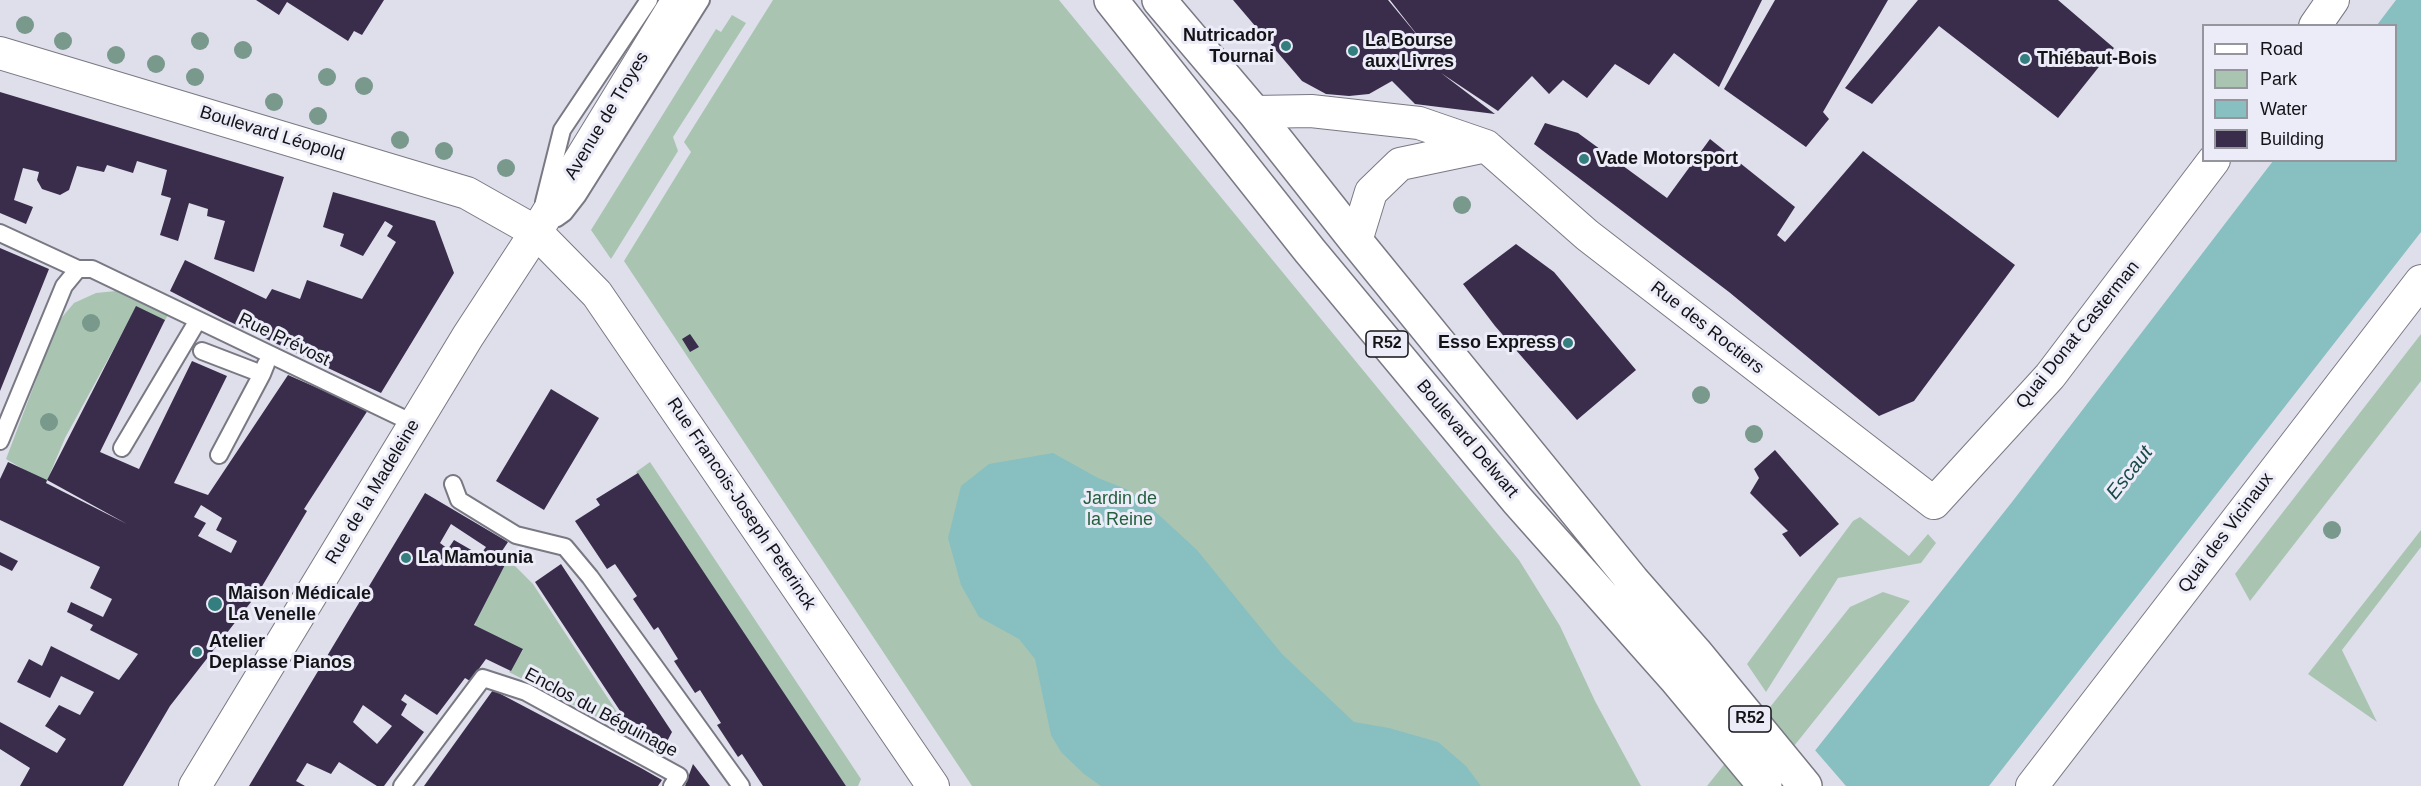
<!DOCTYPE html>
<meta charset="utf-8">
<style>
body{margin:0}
#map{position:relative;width:2421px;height:786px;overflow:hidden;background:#dfdeeb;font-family:Helvetica,sans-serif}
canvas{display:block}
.legend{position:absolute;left:2202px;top:24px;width:195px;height:138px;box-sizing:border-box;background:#ececf8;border:2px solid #95959e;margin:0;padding:8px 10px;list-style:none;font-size:18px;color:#131317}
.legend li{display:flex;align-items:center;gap:12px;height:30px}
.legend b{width:30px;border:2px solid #95959e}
</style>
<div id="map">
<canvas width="2421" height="786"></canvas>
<ul class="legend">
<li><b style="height:8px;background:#fff"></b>Road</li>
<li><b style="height:16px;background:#a9c5b2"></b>Park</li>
<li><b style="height:16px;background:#88bfc0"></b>Water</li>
<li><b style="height:16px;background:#3a2d4c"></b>Building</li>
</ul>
</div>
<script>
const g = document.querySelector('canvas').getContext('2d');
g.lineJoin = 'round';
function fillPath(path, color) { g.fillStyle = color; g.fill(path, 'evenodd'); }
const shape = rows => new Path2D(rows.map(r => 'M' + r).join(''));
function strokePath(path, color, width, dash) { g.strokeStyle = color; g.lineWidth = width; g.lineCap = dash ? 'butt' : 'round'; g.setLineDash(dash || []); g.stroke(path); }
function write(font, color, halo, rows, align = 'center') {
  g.font = font + ' Helvetica,sans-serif'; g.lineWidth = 6; g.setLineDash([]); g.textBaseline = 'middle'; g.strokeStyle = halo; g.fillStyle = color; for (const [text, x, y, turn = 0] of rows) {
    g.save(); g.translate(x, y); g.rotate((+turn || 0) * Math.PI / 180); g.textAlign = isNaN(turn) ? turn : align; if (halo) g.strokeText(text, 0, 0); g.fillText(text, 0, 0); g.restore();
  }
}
const green = shape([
 [773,0,1059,0,1519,560,1560,626,1595,701,1641,786,972,786,624,261,691,152,684,142],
 [732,15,746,23,673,137,678,151,611,259,591,230,716,29,721,32],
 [116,291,168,315,164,322,136,308,65,438,46,483,6,459,58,322,74,303,96,293],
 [2421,334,2421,381,2250,601,2235,574],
 [650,462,861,779,858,786,846,786,790,707,636,472],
 [1860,517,1909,556,1928,534,1936,543,1921,563,1838,578,1766,692,1747,664,1853,521],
 [2421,530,2421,547,2342,650,2377,722,2308,674],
 [508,559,533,584,632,735,509,672,523,650,475,626,476,618],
 [1883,592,1910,601,1762,786,1707,786,1850,607]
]);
const water = shape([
 [2396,0,2421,0,2421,232,1989,786,1787,786,2012,502,2273,161,2396,160,2396,26,2377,25],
 [1053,453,1098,478,1126,489,1147,504,1197,550,1282,654,1354,722,1389,728,1438,742,1466,766,1481,786,1101,786,1084,774,1061,752,1051,735,1035,659,1019,639,979,617,961,585,948,538,961,486,989,464]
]);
const pier = shape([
 [1814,749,1846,786,1784,786]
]);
const building = shape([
 [256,0,384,0,362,35,354,31,348,41,287,2,279,15],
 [1233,0,1388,0,1422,41,1390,0,1762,0,1719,87,1674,53,1649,85,1615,64,1587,98,1563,80,1549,94,1532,76,1498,111,1441,73,1495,114,1415,104,1392,81,1369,94,1349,96,1326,94,1302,81],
 [1775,0,1888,0,1823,112,1829,119,1806,147,1724,89],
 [1918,0,2058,0,2114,48,2058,118,1939,26,1872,104,1845,88],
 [0,92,284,177,254,272,214,259,225,221,207,216,208,209,189,203,178,241,160,235,171,198,161,195,167,170,137,161,133,173,107,165,104,172,77,166,69,190,60,195,42,189,37,180,39,172,23,168,14,200,33,207,26,224,0,213],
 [1545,123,1578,133,1667,198,1710,139,1795,207,1777,235,1785,242,1863,151,2015,265,1914,401,1879,416,1729,292,1534,144],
 [333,192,435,221,454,273,381,393,224,319,170,291,185,260,266,299,272,289,300,299,307,280,362,299,396,242,387,236,393,226,385,221,363,256,340,246,344,234,323,227],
 [1516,244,1554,272,1636,370,1577,420,1495,326,1463,284],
 [0,248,49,269,0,391],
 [136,306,165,320,100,452,139,469,192,361,227,376,174,483,208,495,288,375,368,410,304,509,307,511,258,593,170,706,123,786,20,786,30,768,0,749,0,722,57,753,66,739,45,726,59,705,80,715,94,692,61,676,50,698,17,682,29,659,42,666,51,646,119,680,138,654,90,630,93,625,67,612,71,602,103,617,112,599,90,588,100,567,0,520,0,479,8,462,47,480,46,483,127,524,47,480],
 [201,505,222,518,216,530,237,541,231,553,198,536,206,523,194,517],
 [690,334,699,347,690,352,682,339],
 [551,389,599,418,544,510,496,481],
 [1775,450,1839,524,1800,557,1782,534,1788,531,1750,493,1759,478,1754,469],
 [638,473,778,684,846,786,763,786,742,754,738,757,717,725,721,723,700,690,695,693,674,661,678,659,658,627,654,630,633,599,637,596,615,564,607,569,575,521,600,505,596,499],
 [425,493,508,542,500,554,508,559,474,625,523,649,511,671,486,659,470,681,465,678,437,715,405,694,401,700,407,704,401,715,424,732,384,786,377,786,339,762,331,774,307,763,296,781,305,786,249,786],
 [451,524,486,547,480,555,454,540,448,549,440,543],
 [363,705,392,726,377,744,353,722],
 [0,552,18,561,12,571,0,565],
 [561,564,672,732,663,749,636,735,535,582],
 [493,690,641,768,662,780,658,786,424,786],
 [693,764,710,786,685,786]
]);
const service = shape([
 [544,202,562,130,649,0],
 [557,218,564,213,578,195,701,0],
 [0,233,78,269],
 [202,351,262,374,266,364],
 [0,441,64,286,78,269,92,269,415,424],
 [122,448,198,320],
 [219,455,262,374],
 [453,484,459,500,516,535,565,547,590,577,741,786],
 [402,786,483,678,526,692,679,776,672,786]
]);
const minor = shape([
 [2315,26,2333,0],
 [0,53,467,193,536,232,597,294,933,786],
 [1254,112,1311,111,1419,123,1486,146,1587,235,1934,503,2050,376,2214,160],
 [1356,241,1371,192,1400,164,1486,146],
 [195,786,468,336,536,232,678,0],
 [2032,786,2421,281]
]);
const primary = shape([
 [1111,0,1310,251,1517,500,1675,678,1765,786],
 [1159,0,1254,112,1356,241,1632,580,1695,652,1805,786]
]);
const trees = [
 [25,25],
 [63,41],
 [200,41],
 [243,50],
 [116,55],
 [156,64],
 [195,77],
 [327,77],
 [364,86],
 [274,102],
 [318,116],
 [400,140],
 [444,151],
 [506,168],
 [1462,205],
 [91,323],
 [1701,395],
 [49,422],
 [1754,434],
 [2332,530]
];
const markers = [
 [1286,46,6,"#357e7f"],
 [1353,51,6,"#357e7f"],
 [2025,59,6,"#357e7f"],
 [1584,159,6,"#357e7f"],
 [1568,343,6,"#357e7f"],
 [406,558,6,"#357e7f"],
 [215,604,8,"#357e7f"],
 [197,652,6,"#357e7f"]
];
const shields = [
 [1387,344,42],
 [1750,719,42]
];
const shieldNames = [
 ["R52",1387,344],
 ["R52",1750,719]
];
const poiNames = [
 ["Nutricador",1274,36,"right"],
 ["Tournai",1274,57,"right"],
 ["La Bourse",1365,41],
 ["aux Livres",1365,62],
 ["Thiébaut-Bois",2037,59],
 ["Vade Motorsport",1596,159],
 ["Esso Express",1556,343,"right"],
 ["La Mamounia",418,558],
 ["Maison Médicale",228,594],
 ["La Venelle",228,615],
 ["Atelier",209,642],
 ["Deplasse Pianos",209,663]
];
const streetNames = [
 ["Avenue de Troyes",607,116,-59],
 ["Boulevard Léopold",272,134,17],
 ["Rue des Roctiers",1707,328,38],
 ["Quai Donat Casterman",2078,335,-51],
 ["Rue Prévost",284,340,26],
 ["Boulevard Delwart",1467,439,50],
 ["Rue de la Madeleine",373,492,-59],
 ["Rue Francois-Joseph Peterinck",741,504,56],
 ["Quai des Vicinaux",2226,533,-53],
 ["Enclos du Béguinage",601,713,28]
];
const parkNames = [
 ["Jardin de",1120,499],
 ["la Reine",1120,520]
];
const waterNames = [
 ["Escaut",2130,473,-52]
];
fillPath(green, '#a9c5b2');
fillPath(water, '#88bfc0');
fillPath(pier, '#dfdeeb');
fillPath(building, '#3a2d4c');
strokePath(service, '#797984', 20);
strokePath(minor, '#797984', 34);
strokePath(primary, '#797984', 36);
strokePath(service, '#fff', 16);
strokePath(minor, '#fff', 32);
strokePath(primary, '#fff', 33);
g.fillStyle = '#78998b';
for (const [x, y] of trees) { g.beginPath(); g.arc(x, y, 9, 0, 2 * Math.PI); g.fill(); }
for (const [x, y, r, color] of markers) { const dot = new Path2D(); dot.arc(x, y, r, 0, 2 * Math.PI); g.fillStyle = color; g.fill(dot); strokePath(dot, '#ececf8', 2); }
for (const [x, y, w] of shields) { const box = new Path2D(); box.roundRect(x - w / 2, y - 13, w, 26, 4.5); g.fillStyle = '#ececf8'; g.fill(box); strokePath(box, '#131317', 1.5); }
write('bold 16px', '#131317', null, shieldNames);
write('bold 18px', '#131317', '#ececf8', poiNames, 'left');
write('18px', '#131317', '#ececf8', streetNames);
write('18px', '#23603d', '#ececf8', parkNames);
write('italic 20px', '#18494a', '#ececf8', waterNames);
</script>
